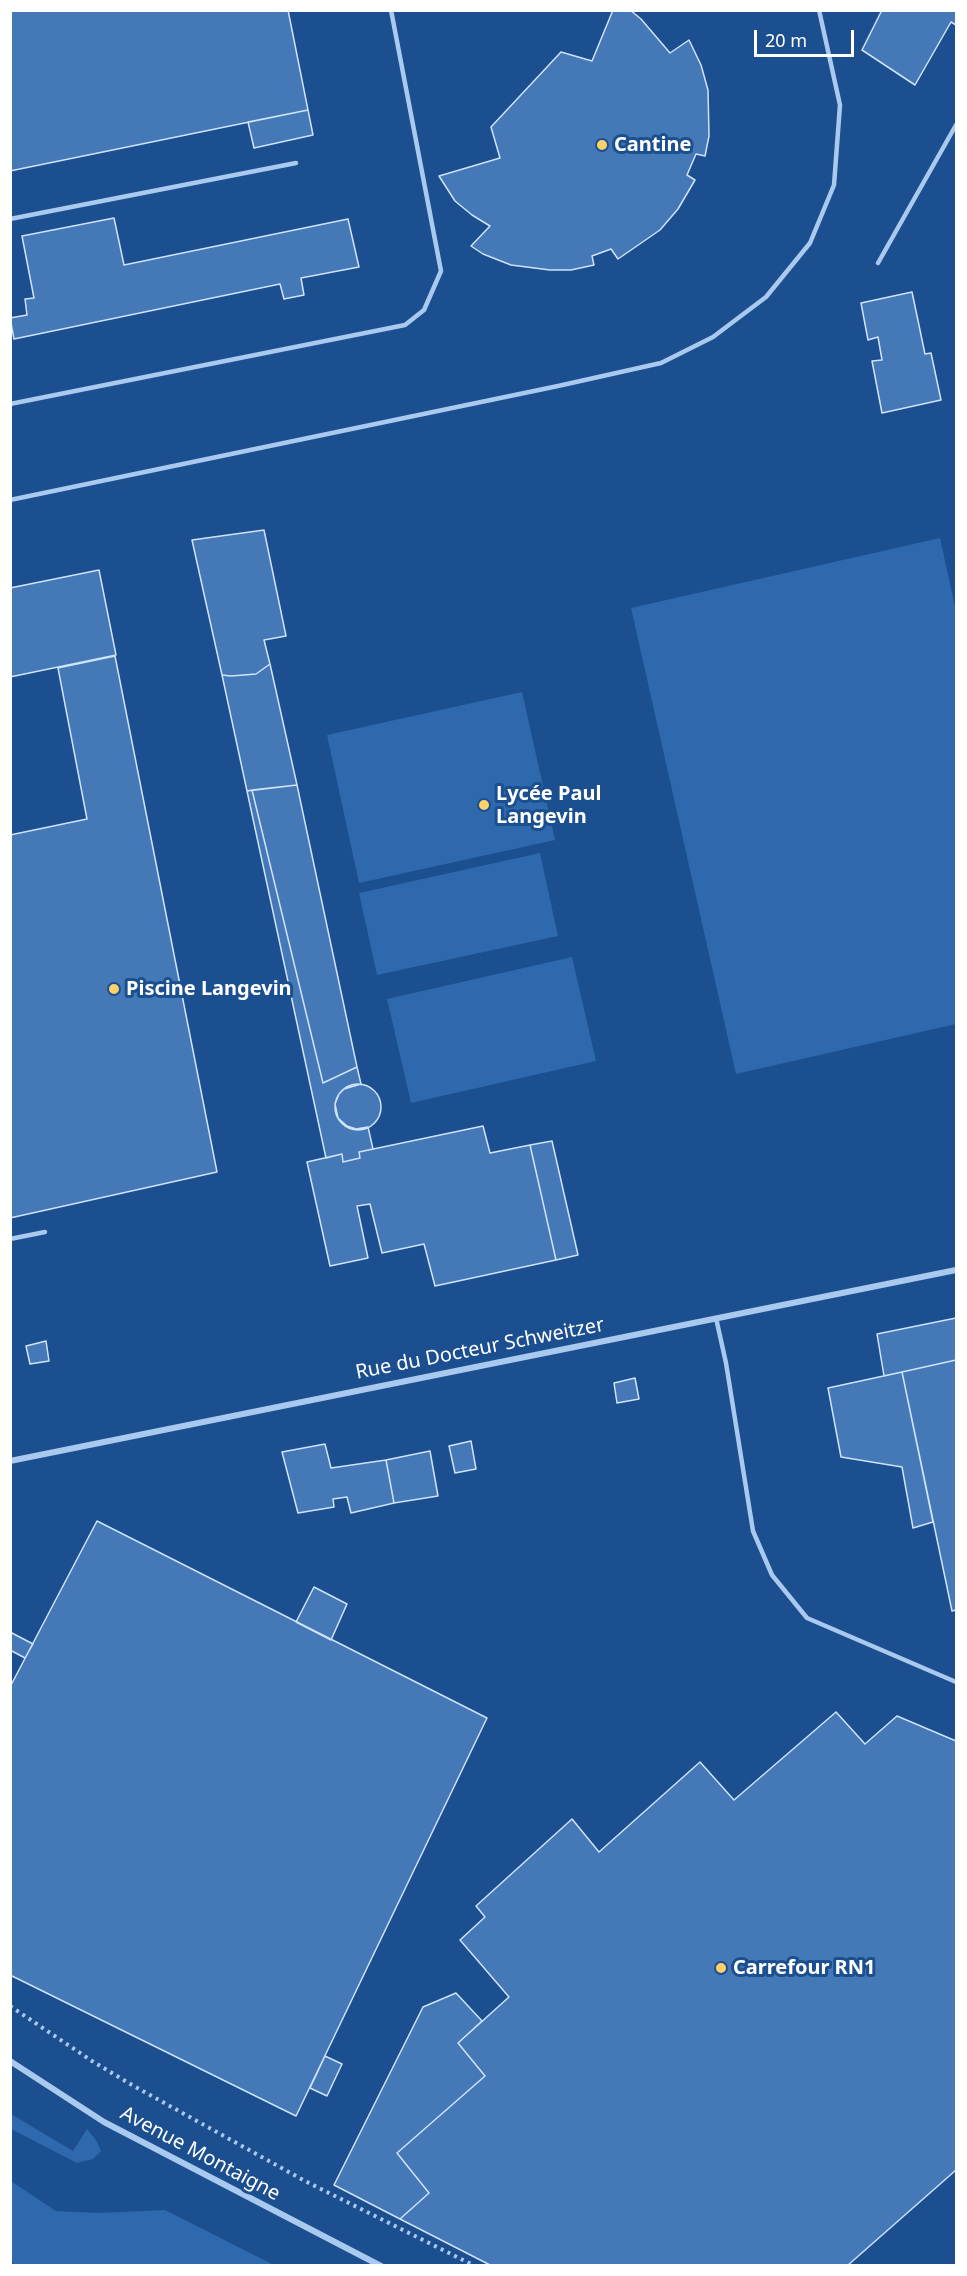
<!DOCTYPE html>
<meta charset="utf-8">
<style>
body{margin:0}
#map{position:relative;width:967px;height:2276px;overflow:hidden;background:#1b4f8f;font-family:"Noto Sans",sans-serif}
canvas{display:block}
.frame{position:absolute;inset:0;border:12px solid #fff;pointer-events:none}
.scale{position:absolute;left:754px;top:30px;width:100px;height:27px;box-sizing:border-box;border:3px solid #fff;border-top:0;padding-left:8px;font-size:18px;line-height:21px;white-space:nowrap;color:#fff;-webkit-text-stroke:4px #1b4f8f;paint-order:stroke}
</style>
<div id="map">
<canvas width="967" height="2276"></canvas>
<div class="frame"></div>
<div class="scale">20 m</div>
</div>
<script>
const g = document.querySelector('canvas').getContext('2d');
g.lineJoin = 'round';
function fillPath(path, color) { g.fillStyle = color; g.fill(path, 'evenodd'); }
const shape = rows => new Path2D(rows.map(r => 'M' + r).join(''));
function strokePath(path, color, width, dash) { g.strokeStyle = color; g.lineWidth = width; g.lineCap = dash ? 'butt' : 'round'; g.setLineDash(dash || []); g.stroke(path); }
function write(font, color, halo, rows, align = 'center') {
  g.font = font + ' "Noto Sans",sans-serif'; g.lineWidth = 6; g.setLineDash([]); g.textBaseline = 'middle'; g.strokeStyle = halo; g.fillStyle = color; for (const [text, x, y, turn = 0] of rows) {
    g.save(); g.translate(x, y); g.rotate((+turn || 0) * Math.PI / 180); g.textAlign = isNaN(turn) ? turn : align; if (halo) g.strokeText(text, 0, 0); g.fillText(text, 0, 0); g.restore();
  }
}
const green = shape([
 [940,538,956,611,956,1024,736,1074,631,608],
 [522,692,555,840,359,883,327,735],
 [540,853,558,936,377,975,359,893],
 [572,957,596,1061,411,1103,387,999],
 [11,2114,73,2151,87,2129,96,2140,101,2151,93,2159,77,2163,11,2129],
 [11,2181,56,2211,98,2213,165,2210,274,2265,15,2265,11,2261]
]);
const building = shape([
 [10,10,288,10,308,110,10,171,10,10],
 [613,10,630,10,641,19,670,53,689,40,701,65,708,90,709,136,705,156,696,154,687,175,695,180,678,209,660,230,618,259,611,249,592,256,594,265,571,270,550,270,511,265,483,254,471,246,490,226,472,215,455,201,439,176,500,158,491,127,561,52,592,61,613,10],
 [882,10,956,10,956,25,951,22,915,85,862,50,882,10],
 [308,110,313,135,254,148,248,122,308,110],
 [114,218,124,265,348,219,359,267,301,278,304,295,284,299,280,284,14,339,10,318,27,315,25,299,34,298,22,236,114,218],
 [912,292,925,354,931,353,941,400,882,413,872,361,882,360,878,337,868,340,861,303,912,292],
 [264,530,286,636,264,640,270,664,256,674,231,676,222,675,192,540,264,530],
 [99,570,116,655,10,677,10,588,99,570],
 [115,656,217,1172,10,1218,10,835,87,819,58,668,115,656],
 [270,664,297,785,247,791,222,675,231,676,256,674,270,664],
 [297,785,357,1067,323,1083,252,790,297,785],
 [252,790,323,1083,357,1067,361,1084,344,1089,339,1094,335,1104,338,1118,347,1126,356,1129,368,1127,373,1149,359,1152,360,1158,343,1162,342,1154,326,1158,247,791,252,790],
 '335 1107a23 23 0 1 1 46 0a23 23 0 1 1-46 0Z',
 [483,1126,490,1153,530,1145,556,1260,435,1286,424,1244,382,1253,370,1204,357,1206,368,1258,330,1266,307,1162,342,1154,343,1162,360,1158,359,1152,483,1126],
 [552,1141,578,1255,556,1260,530,1145,552,1141],
 [956,1318,956,1360,884,1376,877,1334,956,1318],
 [46,1341,49,1361,30,1364,26,1346,46,1341],
 [956,1360,956,1610,952,1611,902,1372,956,1360],
 [902,1372,933,1522,913,1528,902,1467,841,1457,828,1388,902,1372],
 [635,1378,639,1399,617,1403,614,1383,635,1378],
 [471,1441,476,1469,455,1473,449,1446,471,1441],
 [325,1444,331,1468,386,1460,394,1503,351,1513,347,1497,333,1499,334,1507,298,1513,282,1452,325,1444],
 [430,1451,438,1496,394,1503,386,1460,430,1451],
 [97,1521,487,1718,296,2116,10,1975,10,1687,97,1521],
 [314,1587,347,1604,331,1640,296,1622,314,1587],
 [10,1632,33,1644,25,1658,10,1650,10,1632],
 [836,1712,865,1744,897,1716,956,1741,956,2170,847,2266,492,2266,400,2219,429,2193,397,2153,485,2076,458,2043,509,1997,460,1940,485,1917,476,1906,572,1819,599,1852,700,1762,734,1800,836,1712],
 [456,1993,482,2021,458,2043,485,2076,397,2153,429,2193,400,2219,334,2185,423,2007,456,1993],
 [325,2056,342,2064,327,2096,310,2088,325,2056]
]);
const path = shape([
 [10,2006,92,2061,132,2085,305,2181,475,2266]
]);
const service = shape([
 [10,219,296,163],
 [878,263,956,125],
 [10,404,405,325,424,310,441,271,391,10],
 [10,500,558,386,661,363,713,337,766,297,810,243,834,185,840,105,819,10],
 [10,1239,45,1232],
 [716,1318,726,1363,753,1531,772,1575,807,1618,956,1682]
]);
const minor = shape([
 [10,1461,956,1270],
 [10,2061,104,2122,381,2266]
]);
const markers = [
 [602,145,6,"#ffd166"],
 [484,805,6,"#ffd166"],
 [114,989,6,"#ffd166"],
 [721,1968,6,"#ffd166"]
];
const poiNames = [
 ["Cantine",614,145],
 ["Lycée Paul",496,794],
 ["Langevin",496,817],
 ["Piscine Langevin",126,989],
 ["Carrefour RN1",733,1968]
];
const streetNames = [
 ["Rue du Docteur Schweitzer",480,1349,-11],
 ["Avenue Montaigne",200,2154,28]
];
fillPath(green, '#2e69ad');
fillPath(building, '#4478b7');
strokePath(building, '#cfe3fa', 1.5);
strokePath(path, '#a9c9ee', 4, [3, 4.5]);
strokePath(service, '#a9c9ee', 4.5);
strokePath(minor, '#a9c9ee', 6);
for (const [x, y, r, color] of markers) { const dot = new Path2D(); dot.arc(x, y, r, 0, 2 * Math.PI); g.fillStyle = color; g.fill(dot); strokePath(dot, '#1b4f8f', 2); }
write('bold 20px', '#fff', '#1b4f8f', poiNames, 'left');
write('20px', '#fff', '#1b4f8f', streetNames);
</script>
